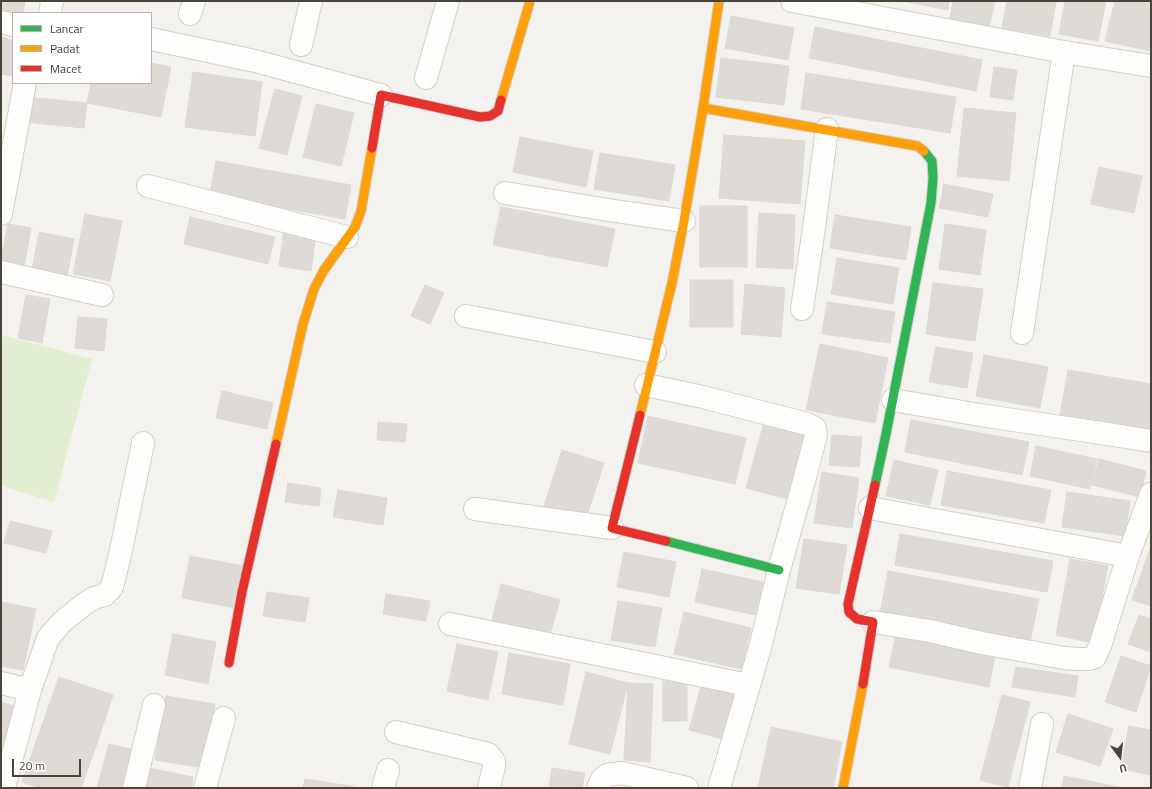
<!DOCTYPE html>
<style>
body{margin:0}
#map{position:relative;width:1152px;height:789px;overflow:hidden;background:#f4f2ee;font-family:"Titillium Web",sans-serif}
canvas{display:block}
.frame{position:absolute;inset:0;border:2px solid #4b4439;pointer-events:none}
.legend{position:absolute;left:12px;top:12px;width:140px;height:72px;box-sizing:border-box;background:#fff;border:1px solid #b7b4b0;margin:0;padding:5px 7px;list-style:none;font-size:12px;color:#4b4439}
.legend li{display:flex;align-items:center;gap:8px;height:20px}
.legend b{width:20px;border:1px solid #b7b4b0}
.north{position:absolute;left:1100px;top:737px;width:40px;height:40px;-webkit-text-stroke:3px #fff;paint-order:stroke;rotate:165deg;font-size:11px;font-weight:700;line-height:16px;text-align:center;color:#4b4439}
.north::after{content:'';display:block;margin:auto;width:14px;height:18px;background:#4b4439;clip-path:polygon(50% 0,100% 100%,50% 72%,0 100%)}
.scale{position:absolute;left:12px;top:759px;width:69px;height:18px;box-sizing:border-box;border:2px solid #4b4439;border-top:0;padding-left:5px;font-size:12px;line-height:14px;white-space:nowrap;color:#4b4439;-webkit-text-stroke:3px #fff;paint-order:stroke}
</style>
<div id="map">
<canvas width="1152" height="789"></canvas>
<div class="frame"></div>
<ul class="legend">
<li><b style="height:5px;background:#30b455"></b>Lancar</li>
<li><b style="height:5px;background:#ff9f0a"></b>Padat</li>
<li><b style="height:5px;background:#e5322d"></b>Macet</li>
</ul>
<div class="north">U</div>
<div class="scale">20 m</div>
</div>
<script>
const g = document.querySelector('canvas').getContext('2d');
g.lineJoin = 'round';
function fillPath(path, color) { g.fillStyle = color; g.fill(path, 'evenodd'); }
const shape = rows => new Path2D(rows.map(r => 'M' + r).join(''));
function strokePath(path, color, width, dash) { g.strokeStyle = color; g.lineWidth = width; g.lineCap = dash ? 'butt' : 'round'; g.setLineDash(dash || []); g.stroke(path); }
const green = shape([
 [1,335,92,359,54,502,2,486,1,489]
]);
const building = shape([
 [1,1,25,1,23,13,13,13,13,18,1,16,1,1],
 [902,1,949,1,948,10,902,1],
 [953,1,995,1,989,27,950,18,953,1],
 [1007,1,1056,1,1050,36,1002,28,1007,1],
 [1065,1,1106,1,1098,41,1059,34,1065,1],
 [1115,1,1151,1,1151,51,1105,41,1115,1],
 [731,16,794,28,788,60,725,48,731,16],
 [815,27,982,60,976,91,809,58,815,27],
 [1,37,13,40,13,76,1,74,1,37],
 [721,58,789,66,784,105,716,97,721,58],
 [151,63,171,67,161,117,87,103,91,83,151,83,151,63],
 [994,67,1017,70,1013,100,990,97,994,67],
 [193,72,262,82,255,136,185,127,193,72],
 [806,73,956,97,950,133,801,109,806,73],
 [275,89,302,96,287,155,259,148,275,89],
 [28,97,87,103,84,128,25,122,28,97],
 [316,104,354,113,341,166,303,157,316,104],
 [964,108,1016,113,1009,181,957,176,964,108],
 [724,135,805,141,800,204,719,198,724,135],
 [520,137,593,151,586,187,513,172,520,137],
 [600,153,675,165,669,201,594,189,600,153],
 [216,161,351,185,345,219,210,195,216,161],
 [1099,167,1142,176,1134,213,1091,204,1099,167],
 [944,184,993,194,988,217,939,208,944,184],
 [700,206,747,206,747,267,700,267,700,206],
 [501,207,615,229,607,267,493,245,501,207],
 [759,213,795,215,793,269,756,267,759,213],
 [85,214,122,221,110,281,73,274,85,214],
 [835,215,911,227,906,260,830,248,835,215],
 [190,217,275,237,268,264,184,244,190,217],
 [8,224,31,228,23,272,1,268,1,260,8,224],
 [945,224,986,230,980,275,939,269,945,224],
 [284,230,316,234,311,271,279,266,284,230],
 [39,232,74,239,67,277,32,270,39,232],
 [837,258,899,268,893,304,831,294,837,258],
 [690,280,733,280,733,327,690,327,690,280],
 [933,283,983,289,975,341,926,334,933,283],
 [745,284,785,288,781,337,741,334,745,284],
 [425,285,444,293,430,324,411,316,425,285],
 [26,295,50,299,42,343,18,338,26,295],
 [827,302,895,312,890,343,822,334,827,302],
 [78,317,107,319,104,351,75,348,78,317],
 [820,344,888,358,875,423,806,410,820,344],
 [936,347,973,353,967,388,929,382,936,347],
 [984,355,1048,367,1040,408,976,396,984,355],
 [1068,370,1151,384,1151,431,1060,415,1068,370],
 [222,391,273,403,267,429,216,418,222,391],
 [648,416,746,438,735,484,638,463,648,416],
 [911,420,1029,442,1022,475,905,452,911,420],
 [378,422,407,424,405,442,377,440,378,422],
 [764,423,813,436,795,501,746,488,764,423],
 [832,435,862,437,859,467,829,465,832,435],
 [1036,446,1097,459,1090,489,1030,476,1036,446],
 [562,450,604,463,585,522,543,509,562,450],
 [1099,459,1146,471,1140,497,1092,485,1099,459],
 [894,460,938,470,930,505,886,496,894,460],
 [947,471,1051,490,1044,523,941,505,947,471],
 [822,472,859,478,852,528,814,523,822,472],
 [288,483,321,488,319,506,285,502,288,483],
 [338,490,387,498,383,525,333,517,338,490],
 [1067,492,1130,501,1125,536,1062,527,1067,492],
 [10,521,52,531,46,553,4,543,10,521],
 [900,534,1053,561,1047,592,895,565,900,534],
 [804,539,847,545,839,594,796,588,804,539],
 [1151,546,1151,606,1132,600,1151,546],
 [624,552,676,562,669,597,617,587,624,552],
 [190,556,244,566,236,608,182,598,190,556],
 [1070,559,1108,566,1093,643,1056,635,1070,559],
 [702,569,763,582,755,615,695,602,702,569],
 [888,571,1039,599,1030,642,880,614,888,571],
 [501,584,560,600,549,638,491,624,501,584],
 [267,592,309,598,305,622,263,616,267,592],
 [386,594,430,601,426,621,383,614,386,594],
 [618,601,662,608,655,647,611,640,618,601],
 [1,602,36,609,23,670,1,666,1,602],
 [684,612,751,628,742,669,674,654,684,612],
 [1139,615,1151,619,1151,652,1128,644,1139,615],
 [173,634,216,642,208,684,165,675,173,634],
 [896,635,995,655,989,687,889,667,896,635],
 [457,644,498,652,488,700,447,691,457,644],
 [509,653,570,664,563,705,502,694,509,653],
 [1121,656,1151,666,1136,712,1105,702,1121,656],
 [1016,667,1078,676,1075,697,1012,687,1016,667],
 [586,672,628,683,610,754,569,744,586,672],
 [59,677,113,695,96,746,41,728,59,677],
 [663,681,687,681,687,721,663,721,663,681],
 [628,683,653,684,650,762,624,760,628,683],
 [701,686,734,695,723,739,689,730,701,686],
 [1002,695,1030,702,1008,787,980,780,1002,695],
 [166,696,215,704,204,768,155,760,166,696],
 [1,702,20,708,8,746,1,744,1,702],
 [1068,714,1113,729,1100,766,1056,752,1068,714],
 [1129,726,1151,730,1151,775,1121,769,1129,726],
 [771,727,842,742,833,788,758,788,771,727],
 [41,728,96,746,81,788,40,788,22,782,41,728],
 [109,744,134,750,124,788,97,788,109,744],
 [144,767,193,777,191,788,140,788,144,767],
 [552,768,585,773,582,788,549,788,552,768],
 [1064,776,1124,788,1062,788,1064,776],
 [305,779,356,787,356,788,303,788,305,779]
]);
const street = shape([
 [792,1,1064,52,1151,66],
 [50,13,52,1],
 [190,14,194,1],
 [1,22,13,25],
 [151,39,255,61,381,95],
 [301,45,311,1],
 [426,78,448,1],
 [148,186,347,237],
 [505,193,608,210,684,221],
 [1,214,25,83],
 [1,272,102,295],
 [802,309,814,228,827,129],
 [466,316,655,352],
 [1022,333,1064,52],
 [646,385,703,397,807,424,815,428,816,435,804,481,779,570,760,648,719,788],
 [893,400,980,415,1101,433,1151,441],
 [870,508,1128,556],
 [475,509,612,528],
 [873,622,930,631,982,643,1064,658,1079,659,1089,659,1095,657,1100,646,1128,556,1151,494],
 [450,624,748,685],
 [1,683,30,690],
 [396,732,488,754,494,761,494,766,489,788],
 [4,788,30,690,48,638,62,622,83,605,94,598,105,595,112,587,120,555,143,443],
 [134,788,154,705],
 [205,788,224,718],
 [383,788,388,770],
 [598,788,602,779,607,775,622,773,687,788],
 [1030,788,1042,724]
]);
const fast = shape([
 [875,485,886,434,931,203,933,178,932,161,924,151],
 [666,541,779,570]
]);
const slow = shape([
 [719,1,703,108,917,146,924,151],
 [501,100,530,1],
 [640,415,672,283,684,221,703,108],
 [276,444,303,324,314,289,324,270,355,227,361,211,372,148],
 [843,788,863,684]
]);
const jam = shape([
 [372,148,381,95,480,117,490,116,498,111,501,100],
 [640,415,612,528,666,541],
 [229,663,242,592,276,444],
 [863,684,873,622,857,619,849,612,848,604,875,485]
]);
fillPath(green, '#e1eecf');
fillPath(building, '#dedbd6');
strokePath(building, '#dcd9d4', 1);
strokePath(street, '#d2d0cb', 24);
strokePath(fast, '#d3cfc5', 11);
strokePath(slow, '#d3cfc5', 11);
strokePath(jam, '#d3cfc5', 11);
strokePath(street, '#fdfdfc', 22);
strokePath(fast, '#30b455', 9);
strokePath(slow, '#ff9f0a', 9);
strokePath(jam, '#e5322d', 9);
</script>
